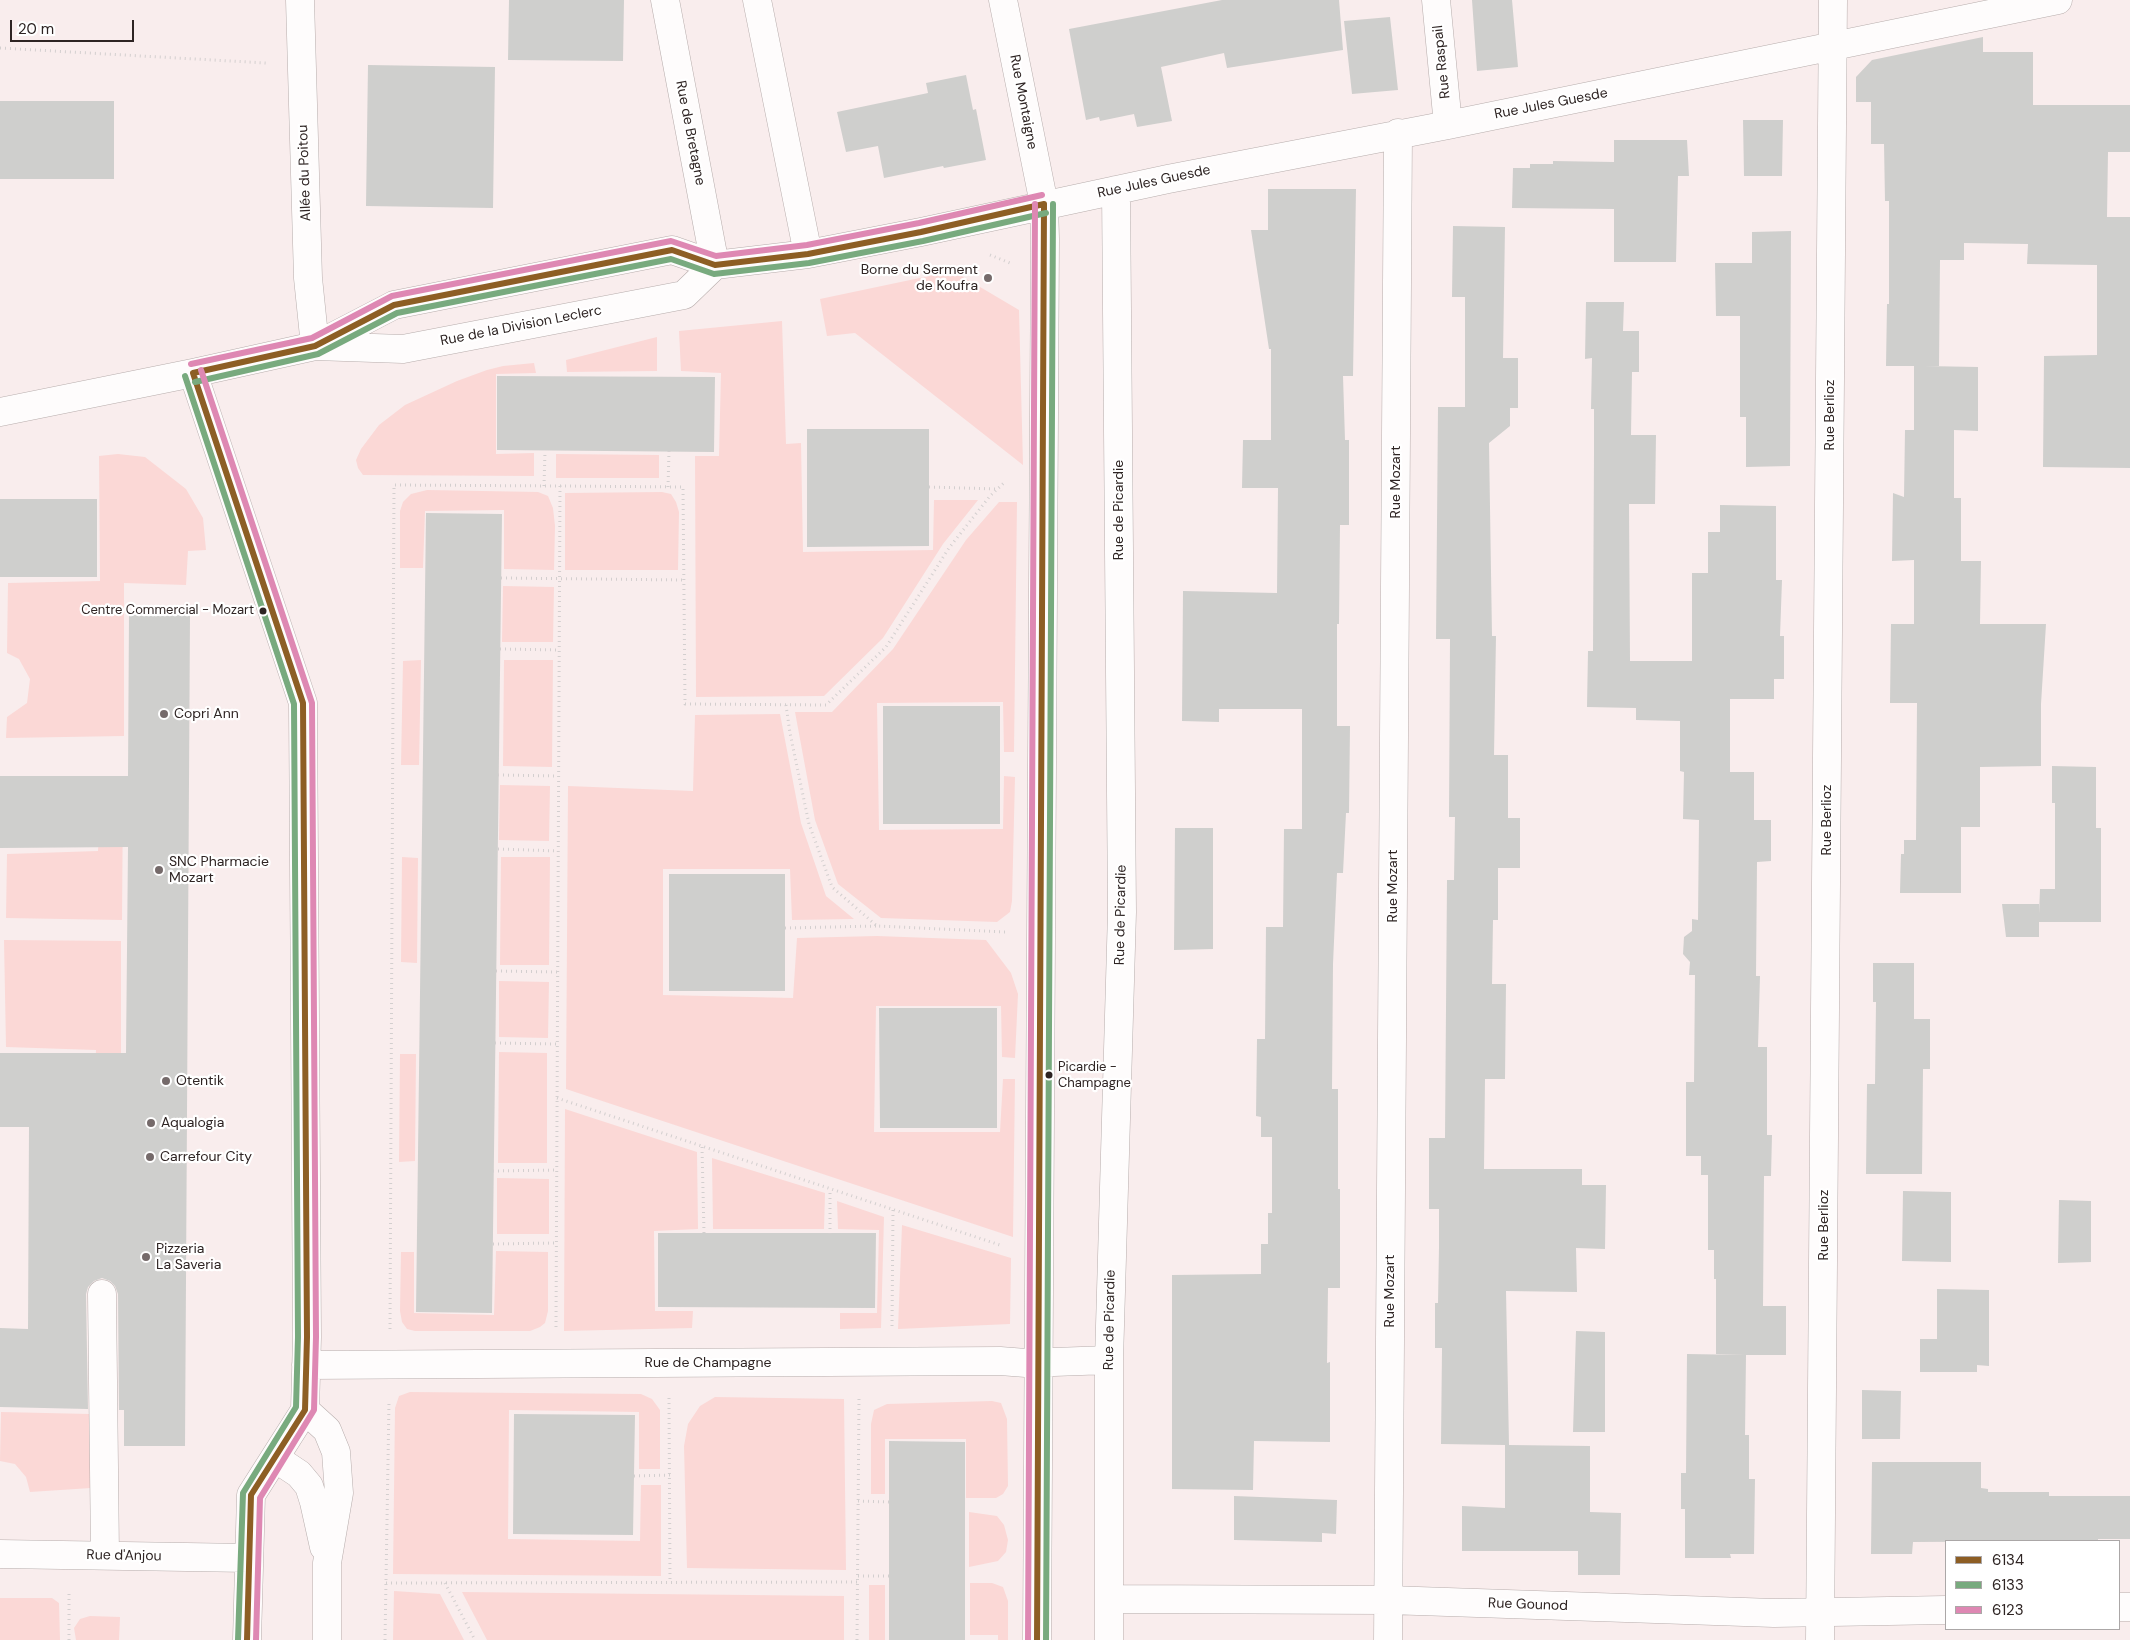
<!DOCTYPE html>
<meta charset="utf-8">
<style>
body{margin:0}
#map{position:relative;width:2130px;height:1640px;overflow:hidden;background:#f9eded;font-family:"DM Sans",sans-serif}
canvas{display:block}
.legend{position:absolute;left:1945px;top:1540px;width:175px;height:90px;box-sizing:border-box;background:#fff;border:1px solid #aba7a7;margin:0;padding:6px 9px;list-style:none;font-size:15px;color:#2e2423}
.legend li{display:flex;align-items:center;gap:10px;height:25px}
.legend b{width:25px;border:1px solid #aba7a7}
.scale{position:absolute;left:10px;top:20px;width:124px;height:22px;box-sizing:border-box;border:2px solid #2e2423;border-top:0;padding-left:6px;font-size:15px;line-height:18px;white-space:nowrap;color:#2e2423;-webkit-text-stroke:4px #fff;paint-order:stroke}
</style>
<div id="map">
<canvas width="2130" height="1640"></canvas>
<ul class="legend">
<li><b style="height:6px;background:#8d5e24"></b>6134</li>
<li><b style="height:6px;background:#78aa7e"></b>6133</li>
<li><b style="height:6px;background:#de88b3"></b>6123</li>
</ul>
<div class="scale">20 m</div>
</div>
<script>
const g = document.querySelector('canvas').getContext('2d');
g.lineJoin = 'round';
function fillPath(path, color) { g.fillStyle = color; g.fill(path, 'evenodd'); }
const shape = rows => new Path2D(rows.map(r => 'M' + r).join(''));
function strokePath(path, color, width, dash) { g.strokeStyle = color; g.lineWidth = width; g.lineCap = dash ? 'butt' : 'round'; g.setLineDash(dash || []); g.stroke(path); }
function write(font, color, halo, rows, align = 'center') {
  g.font = font + ' "DM Sans",sans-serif'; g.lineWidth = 4.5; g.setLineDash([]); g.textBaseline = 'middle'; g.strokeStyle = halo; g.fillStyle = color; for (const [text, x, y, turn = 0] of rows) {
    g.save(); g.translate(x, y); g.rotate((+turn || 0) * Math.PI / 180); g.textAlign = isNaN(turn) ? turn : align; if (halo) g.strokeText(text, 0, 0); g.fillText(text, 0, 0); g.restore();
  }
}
const green = shape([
 [953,271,1019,310,1023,465,855,333,827,336,820,299],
 [782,321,786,444,801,443,803,552,933,550,934,500,978,500,943,544,883,638,824,696,696,697,695,456,719,456,721,373,681,371,679,331],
 [657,337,657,371,567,372,566,360],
 [534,363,536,373,496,374,496,454,534,453,534,476,363,475,358,468,356,460,361,449,379,425,405,405,457,381,487,370,503,366],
 [118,454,145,457,186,489,203,518,206,550,188,551,186,585,124,583,124,736,6,738,7,717,27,703,30,679,19,659,7,653,8,583,100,581,99,456],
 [556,454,659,455,659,478,556,478],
 [427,490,538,492,548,496,553,508,555,526,554,570,504,569,504,510,425,511,423,568,400,568,400,511,403,502,411,494],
 [662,492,671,494,676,502,679,512,678,570,565,570,565,493],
 [999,502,1017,502,1014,752,1004,752,1003,702,877,703,879,830,1003,829,1004,776,1015,777,1012,901,1010,912,997,922,881,918,838,884,815,820,795,712,832,712,893,649,966,540],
 [503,586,554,587,553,642,502,642],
 [421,660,419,765,401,765,403,661],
 [504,660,553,660,552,767,503,766],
 [780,714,801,823,826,896,854,919,792,920,790,869,663,869,663,995,793,998,797,938,877,936,986,940,1011,973,1018,994,1015,1058,1002,1057,1001,1006,876,1006,874,1132,1000,1132,1003,1079,1015,1079,1013,1237,566,1089,568,786,693,791,695,715],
 [500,785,550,786,549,841,499,840],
 [101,789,123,790,122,920,6,918,7,854,98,851],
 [402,857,418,858,417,963,401,962],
 [501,857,550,857,549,965,500,965],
 [4,940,121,941,121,1110,94,1109,96,1050,6,1047],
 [499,981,549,982,548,1038,499,1037],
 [499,1052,547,1053,547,1163,498,1163],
 [400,1054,416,1054,415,1161,399,1162],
 [565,1109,697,1152,698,1229,654,1231,655,1311,693,1311,692,1328,564,1331],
 [712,1158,825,1193,824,1229,713,1229],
 [497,1178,549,1179,549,1234,497,1234],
 [837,1201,884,1217,881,1328,840,1329,840,1313,877,1313,879,1230,838,1229],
 [902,1225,1011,1258,1010,1324,898,1329],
 [496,1251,548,1252,548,1311,545,1323,540,1327,530,1331,415,1331,407,1329,402,1322,400,1311,401,1252,414,1252,414,1313,494,1315],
 [410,1392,641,1394,652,1399,660,1410,660,1469,639,1469,639,1412,509,1410,508,1539,640,1541,641,1485,661,1485,661,1576,393,1574,395,1408,399,1396],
 [715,1397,844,1399,846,1570,687,1568,684,1446,688,1424,700,1406],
 [992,1401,1001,1403,1007,1419,1008,1486,1003,1494,996,1498,966,1498,966,1439,885,1439,885,1494,871,1494,871,1424,874,1410,887,1404],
 [1,1412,90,1414,91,1488,30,1492,26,1477,15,1464,0,1461],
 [969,1512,997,1516,1004,1525,1008,1540,1006,1552,998,1561,969,1567],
 [970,1583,992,1583,1003,1587,1008,1601,1008,1640,998,1640,998,1635,970,1635],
 [869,1585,885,1585,885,1640,869,1640],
 [394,1591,440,1594,464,1640,393,1640],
 [462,1592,844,1596,844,1640,487,1640],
 [0,1598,52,1598,59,1603,60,1640,0,1640],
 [90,1616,120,1617,119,1640,76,1640,74,1628,80,1619]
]);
const building = shape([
 [509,0,624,0,623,61,508,60],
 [1222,0,1339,0,1343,50,1227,68,1224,53,1161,67,1172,121,1137,127,1134,114,1100,121,1099,117,1086,120,1069,29],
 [1472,0,1512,0,1518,67,1477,71],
 [1390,17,1398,90,1352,94,1344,21],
 [1983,37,1983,52,2033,52,2033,105,2130,105,2130,152,2108,152,2107,217,2130,217,2130,468,2043,467,2044,356,2097,355,2097,265,2027,264,2028,244,1964,243,1964,260,1940,260,1939,366,1925,366,1978,367,1978,431,1954,430,1954,498,1961,498,1961,561,1981,561,1980,624,2046,624,2041,704,2041,766,1980,767,1980,827,1961,827,1961,893,1900,893,1901,854,1904,854,1904,840,1916,840,1917,703,1890,703,1891,624,1914,624,1914,560,1892,561,1893,493,1904,497,1905,430,1914,430,1914,366,1886,366,1887,304,1889,304,1889,201,1885,201,1884,144,1871,144,1871,102,1856,102,1856,77,1872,60],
 [368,65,495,67,493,208,366,206],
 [966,75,973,110,976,109,986,160,944,168,943,166,884,178,878,146,846,152,837,112,928,93,926,83],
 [0,101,114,101,114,179,0,179],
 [1743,120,1783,120,1782,176,1744,176],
 [1614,140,1687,140,1689,176,1678,176,1676,262,1614,262,1614,209,1512,208,1513,168,1530,168,1530,164,1553,164,1553,161,1614,162],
 [1268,189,1356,189,1353,376,1343,376,1345,440,1349,440,1349,525,1340,525,1339,624,1337,624,1337,726,1350,726,1349,813,1346,813,1343,873,1337,873,1333,964,1332,1089,1338,1089,1338,1189,1340,1189,1340,1288,1328,1288,1327,1363,1330,1362,1330,1442,1254,1441,1253,1490,1172,1489,1172,1275,1261,1274,1261,1244,1268,1244,1268,1213,1272,1213,1272,1137,1261,1137,1261,1117,1256,1116,1257,1039,1265,1039,1266,927,1283,927,1284,829,1302,829,1302,709,1219,709,1219,722,1182,721,1183,591,1277,593,1278,488,1242,488,1243,440,1271,440,1271,349,1269,349,1251,230,1268,230],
 [1453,226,1505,227,1503,358,1518,358,1518,408,1510,408,1510,426,1489,443,1492,636,1496,636,1494,755,1508,755,1508,818,1520,818,1520,868,1498,868,1498,920,1493,920,1492,984,1506,984,1505,1079,1485,1079,1484,1169,1582,1169,1582,1185,1606,1185,1605,1249,1576,1248,1577,1292,1506,1291,1509,1445,1590,1446,1590,1512,1621,1513,1620,1575,1578,1575,1578,1551,1462,1551,1462,1506,1505,1508,1505,1445,1441,1444,1442,1348,1435,1348,1435,1303,1438,1303,1439,1247,1439,1209,1429,1209,1429,1138,1445,1138,1447,880,1454,880,1455,817,1449,817,1450,639,1436,639,1438,407,1465,407,1465,297,1452,297],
 [1791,231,1790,466,1746,467,1746,417,1740,417,1740,316,1716,316,1715,263,1752,263,1752,232],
 [1586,302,1624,302,1623,331,1639,331,1639,372,1632,372,1631,435,1656,435,1655,504,1629,504,1630,661,1692,661,1692,573,1708,573,1708,532,1720,532,1720,505,1776,506,1776,580,1782,580,1780,636,1784,636,1784,679,1774,679,1774,699,1730,699,1730,772,1754,772,1754,820,1771,820,1771,861,1757,862,1756,976,1760,976,1758,1047,1767,1047,1767,1135,1772,1135,1771,1176,1764,1176,1763,1306,1786,1306,1786,1355,1716,1355,1716,1279,1714,1279,1714,1250,1708,1250,1708,1175,1701,1175,1701,1156,1686,1156,1686,1082,1694,1082,1695,975,1689,975,1690,962,1683,954,1684,937,1692,931,1692,919,1698,920,1699,820,1683,819,1684,772,1680,771,1680,721,1636,720,1636,708,1587,707,1588,651,1593,651,1594,452,1594,409,1591,409,1592,358,1585,359],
 [497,376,715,377,714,452,497,450],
 [807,429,929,429,929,546,807,547],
 [0,499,97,499,97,577,0,577],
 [426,513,502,514,492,1313,416,1312],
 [129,614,190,615,185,1446,124,1446,124,1410,119,1410,118,1294,115,1286,110,1281,102,1278,94,1281,88,1287,86,1294,88,1409,0,1407,0,1328,28,1329,29,1127,0,1127,0,1053,126,1053,128,847,0,848,0,776,128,776],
 [883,706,1000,706,1000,824,883,824],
 [2052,766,2096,767,2096,828,2101,828,2101,922,2039,922,2039,937,2006,937,2002,904,2039,904,2039,914,2040,889,2055,889,2055,803,2052,803],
 [1175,828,1213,828,1213,949,1174,950],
 [669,874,785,874,785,991,669,991],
 [1873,963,1914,963,1914,1019,1930,1019,1930,1069,1923,1069,1922,1174,1866,1174,1867,1084,1875,1084,1876,1002,1873,1002],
 [879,1008,997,1008,997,1128,880,1128],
 [1903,1191,1951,1192,1951,1262,1902,1261],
 [2059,1200,2091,1201,2091,1262,2058,1263],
 [658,1233,876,1233,875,1308,658,1307],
 [1937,1289,1989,1290,1989,1366,1977,1365,1977,1372,1920,1372,1920,1339,1937,1339],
 [1576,1331,1605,1332,1605,1432,1573,1432],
 [1687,1354,1746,1355,1745,1435,1749,1435,1749,1479,1755,1479,1754,1554,1730,1554,1731,1558,1685,1558,1685,1509,1681,1509,1681,1473,1686,1473],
 [1862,1390,1901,1391,1900,1439,1862,1439],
 [514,1414,635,1415,633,1535,513,1534],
 [889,1441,965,1442,965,1640,889,1640],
 [1872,1462,1981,1462,1981,1488,1988,1489,1988,1492,2049,1492,2049,1496,2130,1496,2130,1539,2098,1539,2098,1541,1913,1542,1912,1554,1871,1554],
 [1234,1496,1337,1500,1336,1534,1322,1533,1322,1542,1234,1540]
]);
const path = shape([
 [0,48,266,63],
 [990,255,1010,263],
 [544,486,545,451],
 [560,486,683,487,685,704,826,705,886,647,949,548,990,496,1006,481],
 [668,487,669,451],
 [929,487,997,489],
 [501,578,684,580],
 [500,649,559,650],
 [786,705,790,733,809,824,832,887,877,926,1006,932],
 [498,775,558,776],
 [498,849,558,851],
 [785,928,877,926],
 [496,971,558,972],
 [495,1043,557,1044],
 [557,1098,1003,1246],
 [702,1147,704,1233],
 [493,1171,557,1170],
 [830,1234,830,1189],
 [493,1244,556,1243],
 [892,1326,893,1210],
 [390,1329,394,485,560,486,556,1327],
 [669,1398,670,1582],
 [634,1476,670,1475],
 [858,1501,889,1502],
 [858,1576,889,1576],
 [386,1583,858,1582],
 [445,1583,475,1640],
 [69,1640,69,1591],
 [385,1640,389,1401],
 [857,1640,859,1398]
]);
const minor = shape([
 [300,0,308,278,315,346],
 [665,0,715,265],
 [757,0,808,254],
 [1003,0,1044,204,1045,239,1037,1640],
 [1436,0,1448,125],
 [315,346,394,305,672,250,715,265,808,254,921,232,1168,179,1448,125,2058,0],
 [193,373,303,703,307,1337,305,1410,251,1495,247,1640],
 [0,412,193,373,315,346,403,349,684,295,715,265],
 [102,1294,105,1555],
 [306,1365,1000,1361,1026,1363,1109,1360],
 [305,1410,327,1430,336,1452,339,1493,327,1563,327,1640],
 [275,1458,299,1474,309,1486,314,1502,324,1547],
 [0,1554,248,1558],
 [1109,1599,1388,1600,1774,1613,1946,1610],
 [2119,1607,2130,1607],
 [1109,1640,1109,1360,1122,912,1116,190],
 [1388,1640,1398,133],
 [1820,1640,1833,0]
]);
const bus1 = shape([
 [193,373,303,703,307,1337,305,1410,251,1495,247,1640],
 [193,373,315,346,394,305,672,250,715,265,808,254,921,232,1044,204],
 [1037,1640,1044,204]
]);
const bus2 = shape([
 [185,376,294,704,298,1337,296,1407,243,1493,238,1640],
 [195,382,318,354,397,313,671,259,714,274,809,263,923,241,1046,213],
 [1046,1640,1053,204]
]);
const bus3 = shape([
 [191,364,312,338,392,296,671,241,716,256,807,245,919,223,1042,195],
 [201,370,312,703,316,1337,314,1410,260,1498,256,1640],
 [1028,1640,1035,204]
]);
const markers = [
 [988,278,5,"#756a6a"],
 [263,611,4.5,"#2e2423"],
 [164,714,5,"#756a6a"],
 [159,870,5,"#756a6a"],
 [1049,1075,4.5,"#2e2423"],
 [166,1081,5,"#756a6a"],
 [151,1123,5,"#756a6a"],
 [150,1157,5,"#756a6a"],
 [146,1257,5,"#756a6a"]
];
const busNames = [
 ["Centre Commercial - Mozart",254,611],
 ["Picardie -",1058,1068,"left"],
 ["Champagne",1058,1084,"left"]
];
const streetNames = [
 ["Rue Raspail",1442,62,-96],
 ["Rue Montaigne",1023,102,79],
 ["Rue Jules Guesde",1551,104,-11],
 ["Rue de Bretagne",690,133,79],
 ["Allée du Poitou",305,173,-92],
 ["Rue Jules Guesde",1154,182,-12],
 ["Rue de la Division Leclerc",521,326,-11],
 ["Rue Berlioz",1830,415,-90],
 ["Rue Mozart",1396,482,-90],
 ["Rue de Picardie",1119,510,-90],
 ["Rue Berlioz",1827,820,-90],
 ["Rue Mozart",1393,886,-90],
 ["Rue de Picardie",1121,915,-89],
 ["Rue Berlioz",1824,1225,-90],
 ["Rue Mozart",1390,1291,-90],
 ["Rue de Picardie",1110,1320,-89],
 ["Rue de Champagne",708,1363],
 ["Rue d'Anjou",124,1556,1],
 ["Rue Gounod",1528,1605,2]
];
const poiNames = [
 ["Borne du Serment",978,270,"right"],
 ["de Koufra",978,286,"right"],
 ["Copri Ann",174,714],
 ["SNC Pharmacie",169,862],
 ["Mozart",169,878],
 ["Otentik",176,1081],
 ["Aqualogia",161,1123],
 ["Carrefour City",160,1157],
 ["Pizzeria",156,1249],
 ["La Saveria",156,1265]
];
fillPath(green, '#fbd8d6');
fillPath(building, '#cfcfcd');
strokePath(minor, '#b7adac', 29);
strokePath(path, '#d3cfcf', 3, [1, 4]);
strokePath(minor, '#fefcfc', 28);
strokePath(bus1, '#8d5e24', 6);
strokePath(bus2, '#78aa7e', 6);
strokePath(bus3, '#de88b3', 6);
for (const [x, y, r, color] of markers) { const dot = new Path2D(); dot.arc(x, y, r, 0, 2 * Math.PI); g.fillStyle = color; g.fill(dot); strokePath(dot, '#fff', 2); }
write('13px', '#2e2423', '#fff', busNames, 'right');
write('14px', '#2e2423', '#fff', streetNames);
write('14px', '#2e2423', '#fff', poiNames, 'left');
</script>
